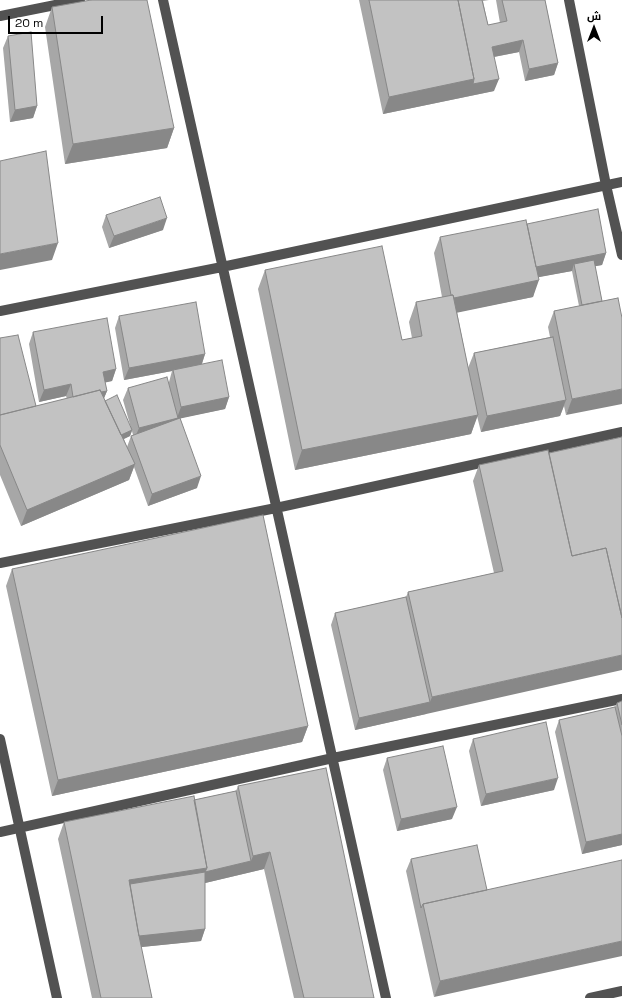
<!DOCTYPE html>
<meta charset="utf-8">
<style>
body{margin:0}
#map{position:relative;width:622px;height:998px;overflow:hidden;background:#fff;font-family:"Space Grotesk",Cairo,sans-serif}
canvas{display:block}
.north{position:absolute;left:574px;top:8px;width:40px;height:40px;-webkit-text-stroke:3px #fff;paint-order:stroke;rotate:0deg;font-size:11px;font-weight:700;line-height:16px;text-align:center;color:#000}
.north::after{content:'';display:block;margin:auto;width:14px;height:18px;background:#000;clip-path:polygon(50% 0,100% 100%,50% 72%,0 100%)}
.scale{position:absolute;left:8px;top:16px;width:95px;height:18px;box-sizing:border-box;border:2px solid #000;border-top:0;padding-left:5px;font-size:12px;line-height:14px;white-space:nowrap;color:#000;-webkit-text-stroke:3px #fff;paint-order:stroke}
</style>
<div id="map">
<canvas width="622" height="998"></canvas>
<div class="north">ش</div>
<div class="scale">20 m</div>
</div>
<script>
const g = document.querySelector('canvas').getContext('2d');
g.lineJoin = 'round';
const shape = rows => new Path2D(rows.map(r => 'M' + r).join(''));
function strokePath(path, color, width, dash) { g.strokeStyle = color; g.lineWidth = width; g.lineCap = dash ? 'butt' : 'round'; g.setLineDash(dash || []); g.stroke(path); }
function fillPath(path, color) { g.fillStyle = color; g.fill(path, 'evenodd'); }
const minor = shape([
 [163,0,386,998],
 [569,0,606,185,622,255],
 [0,16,80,0],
 [0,311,222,267,622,182],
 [0,563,276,508,622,432],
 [0,739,57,998],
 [0,832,333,758,622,699],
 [590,998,622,991]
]);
const wall = shape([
 [359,0,489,0,483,1,488,25,500,23,496,0,545,0,558,63,554,75,525,81,519,52,494,57,494,91,383,114],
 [52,7,174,128,167,148,65,164,45,27],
 [8,36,37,106,33,118,10,122,3,48],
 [106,215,163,230,109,248,102,227],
 [527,224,606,253,602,265,595,266,602,301,618,298,566,415,564,406,560,416,481,432,477,416,471,434,295,470,258,289,265,270,402,340,412,338,409,322,416,302,442,297,434,253,440,237],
 [572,271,579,306,554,311,548,327,550,337,474,353,468,368,457,312,533,297,538,277],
 [119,316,205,354,202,364,229,397,225,409,180,418,197,488,148,506,134,467,129,480,21,526,0,475,0,338,36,406,67,399,66,396,39,402,29,344,33,332,116,369,112,381,105,382,107,391,104,398,105,401,131,428,123,400,128,388,169,382,172,371,124,380,115,328],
 [132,431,133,435,131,436,127,447,124,439,130,436],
 [622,437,426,714,355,730,331,625,335,613,406,597,408,592,494,573,473,481,479,465,549,453],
 [12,569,308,726,302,742,52,796,6,586],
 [622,701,622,845,582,854,555,732,559,720,615,707,617,703],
 [473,739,554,790,481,806,469,751],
 [387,758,452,819,397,831,383,770],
 [238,786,374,998,294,998,264,869,205,883,205,929,201,941,141,947,152,998,92,998,58,839,64,822,194,800,236,791],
 [411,859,487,890,434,997,406,871]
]);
const shadedWall = shape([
 [523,40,519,52,488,58,492,47],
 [558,63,554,75,525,81,529,69],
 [474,79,499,79,494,91,383,114,389,97],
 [37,106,33,118,10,122,15,110],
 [174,128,167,148,65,164,73,144],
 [167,218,163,230,109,248,114,236],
 [58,243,52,260,0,270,0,254],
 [606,253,602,265,575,270,574,264,572,271,529,279,533,267],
 [539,280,533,297,446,315,452,298],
 [205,354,201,366,173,370,172,371,124,380,129,368],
 [116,369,112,381,99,384,103,372],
 [71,384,66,396,39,402,44,390],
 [622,389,622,404,566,415,572,399],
 [107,391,102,403,73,397],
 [229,397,225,409,178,419,134,440,139,428,177,418,181,407],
 [566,400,560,416,481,432,487,416],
 [478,415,471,434,295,470,302,450],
 [132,430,130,436,115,443,118,436],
 [135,464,129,480,21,526,27,510],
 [201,476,197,488,148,506,152,494],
 [622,655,622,670,355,730,359,718,430,702,432,697],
 [308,726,302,742,52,796,58,780],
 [558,778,554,790,481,806,486,794],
 [457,807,452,819,397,831,401,819],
 [622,834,622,845,582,854,586,842],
 [270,852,264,869,201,884,205,872,251,861,253,856],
 [207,868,201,884,129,896,129,880],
 [205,929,201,941,132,948,136,936],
 [622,941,622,956,434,997,440,981]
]);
const building = shape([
 [91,0,147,0,174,128,73,144,52,7,91,0],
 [369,0,458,0,474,79,389,97,369,0],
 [458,0,482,0,488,25,507,21,502,0,545,0,558,63,529,69,523,40,492,47,499,79,473,84,474,79,458,0],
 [31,32,37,106,15,110,8,36,31,32],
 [46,151,58,243,0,254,0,161,46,151],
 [160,197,167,218,114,236,106,215,160,197],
 [598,209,606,253,536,267,527,224,598,209],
 [526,220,539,280,454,298,453,295,451,295,440,237,526,220],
 [382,246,402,340,422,336,416,302,453,295,478,415,302,450,265,270,382,246],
 [594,260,602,301,582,305,574,264,594,260],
 [618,298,622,318,622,389,572,399,554,311,618,298],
 [196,302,205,354,129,368,119,316,196,302],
 [107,318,116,369,103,372,107,391,101,392,100,390,73,397,71,384,44,390,33,332,107,318],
 [18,335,36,406,0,415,0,338,18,335],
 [553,337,566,400,487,416,474,353,553,337],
 [222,360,229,397,181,407,173,370,222,360],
 [167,377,178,418,139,428,128,388,167,377],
 [100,390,135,464,27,510,0,445,0,415,100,390],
 [117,395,132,430,121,435,105,401,117,395],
 [180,418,201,476,152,494,131,436,180,418],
 [622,437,622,618,606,548,572,556,549,453,622,437],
 [548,450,572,556,606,548,622,618,622,655,432,697,408,592,503,571,479,465,548,450],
 [263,515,308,726,58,780,12,569,263,515],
 [406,597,430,702,359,718,335,613,406,597],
 [622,701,622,725,617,703,622,701],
 [615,707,622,736,622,834,586,842,559,720,615,707],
 [546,722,558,778,486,794,473,739,546,722],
 [443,746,457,807,401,819,387,758,443,746],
 [326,768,374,998,304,998,270,852,253,856,238,786,326,768],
 [236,791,251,861,205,872,207,868,194,800,236,791],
 [194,796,207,868,129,880,138,931,152,998,101,998,64,822,194,796],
 [477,845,487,890,423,904,421,908,411,859,477,845],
 [622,860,622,941,440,981,423,904,622,860],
 [205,872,205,929,139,936,130,884,205,872]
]);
strokePath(minor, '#525252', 10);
fillPath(wall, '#a7a7a7');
fillPath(shadedWall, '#888');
fillPath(building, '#c2c2c2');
strokePath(building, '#888', 1);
</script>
